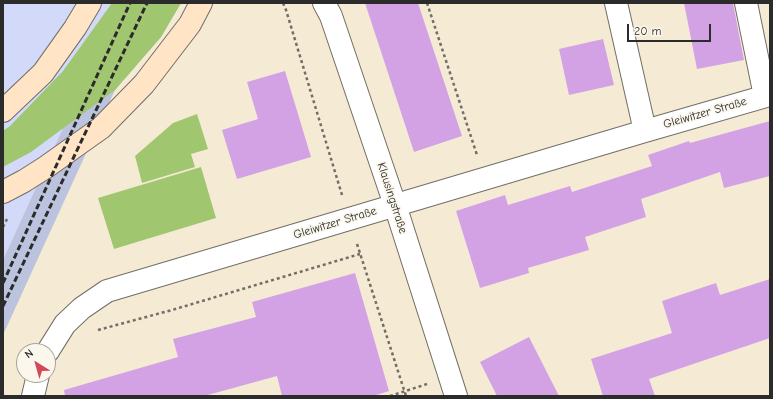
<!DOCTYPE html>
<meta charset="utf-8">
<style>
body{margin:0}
#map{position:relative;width:773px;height:399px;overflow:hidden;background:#f5ebd5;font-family:"Comic Neue",sans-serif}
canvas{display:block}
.frame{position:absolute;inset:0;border:4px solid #2b2b2b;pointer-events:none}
.north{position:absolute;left:16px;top:343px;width:40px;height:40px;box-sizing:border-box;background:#fbf7ec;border:1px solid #a8a59f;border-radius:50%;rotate:323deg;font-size:11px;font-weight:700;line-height:16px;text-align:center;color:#2b2b2b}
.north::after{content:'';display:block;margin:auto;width:14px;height:18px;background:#d1495b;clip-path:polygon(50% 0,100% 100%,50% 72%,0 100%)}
.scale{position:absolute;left:627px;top:24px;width:84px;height:18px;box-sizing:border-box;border:2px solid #2b2b2b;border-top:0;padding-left:5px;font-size:12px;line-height:14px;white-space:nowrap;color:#2b2b2b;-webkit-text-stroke:3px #fbf7ec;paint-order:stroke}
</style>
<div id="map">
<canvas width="773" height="399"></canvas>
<div class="frame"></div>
<div class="north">N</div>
<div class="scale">20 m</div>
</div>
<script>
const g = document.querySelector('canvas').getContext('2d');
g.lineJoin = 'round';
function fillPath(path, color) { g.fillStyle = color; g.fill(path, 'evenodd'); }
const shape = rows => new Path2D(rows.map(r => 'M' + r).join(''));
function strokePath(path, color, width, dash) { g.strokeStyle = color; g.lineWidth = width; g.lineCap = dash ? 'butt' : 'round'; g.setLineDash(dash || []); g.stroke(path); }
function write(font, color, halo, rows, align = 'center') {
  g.font = font + ' "Comic Neue",sans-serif'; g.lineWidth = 3.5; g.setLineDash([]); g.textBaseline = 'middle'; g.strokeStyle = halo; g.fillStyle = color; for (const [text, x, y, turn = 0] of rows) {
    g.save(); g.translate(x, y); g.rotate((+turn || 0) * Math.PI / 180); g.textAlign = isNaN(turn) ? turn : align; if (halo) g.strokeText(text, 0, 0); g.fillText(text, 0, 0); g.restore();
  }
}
const built = shape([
 [3,3,120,3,3,260]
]);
const industrial = shape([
 [120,3,181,3,161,37,115,90,3,335,3,260]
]);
const green = shape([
 [112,3,181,3,161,37,115,90,31,152,3,167,3,131,10,126,63,71],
 [197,114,208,149,191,154,195,167,142,183,135,156,173,123],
 [201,167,216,218,114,249,98,198]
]);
const building = shape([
 [365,3,418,3,462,136,414,152],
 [684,3,733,3,744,60,697,69],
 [603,39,614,85,569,95,559,49],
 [285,71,311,157,237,179,222,130,258,119,247,82],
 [770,121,770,176,724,188,720,172,641,199,646,217,585,237,589,250,528,268,529,273,480,288,456,211,505,195,508,205,570,186,572,192,652,166,648,155,689,141,690,143],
 [355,273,389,391,373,396,282,396,277,376,204,396,65,396,64,390,178,357,173,339,256,317,252,302],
 [770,279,770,338,649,379,655,396,603,396,591,359,672,333,662,301,716,283,720,295],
 [529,337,559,396,497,396,480,362]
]);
const path = shape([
 [283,3,286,10,342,195],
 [427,3,477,155],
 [3,227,8,217],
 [357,244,406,396],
 [98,330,172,310,360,254],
 [390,396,427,384]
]);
const minor = shape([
 [324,3,331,16,395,205,456,396],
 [616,3,645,131],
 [746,3,765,96],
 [48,351,65,324,82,308,107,291,645,131,770,95],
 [33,396,38,375]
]);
const secondary = shape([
 [3,111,43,73,75,28,90,3],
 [3,192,24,181,46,167,101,128,144,84,190,24,201,3]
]);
const rail = shape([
 [3,283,130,3],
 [3,306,147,3]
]);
const streetNames = [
 ["Gleiwitzer Straße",705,113,-16],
 ["Klausingstraße",392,198,72],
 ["Gleiwitzer Straße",335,223,-17]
];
fillPath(built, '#d3d9f9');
fillPath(industrial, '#bcc3de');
fillPath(green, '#a1c670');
fillPath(building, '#d3a2e5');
strokePath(minor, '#726e66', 24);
strokePath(secondary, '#726e66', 24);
strokePath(path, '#726e66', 2.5, [3, 3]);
strokePath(minor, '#fff', 22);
strokePath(secondary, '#ffe4c6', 22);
strokePath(rail, '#2b2b2b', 3, [6, 3]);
write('12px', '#2b2b2b', '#fbf7ec', streetNames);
</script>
